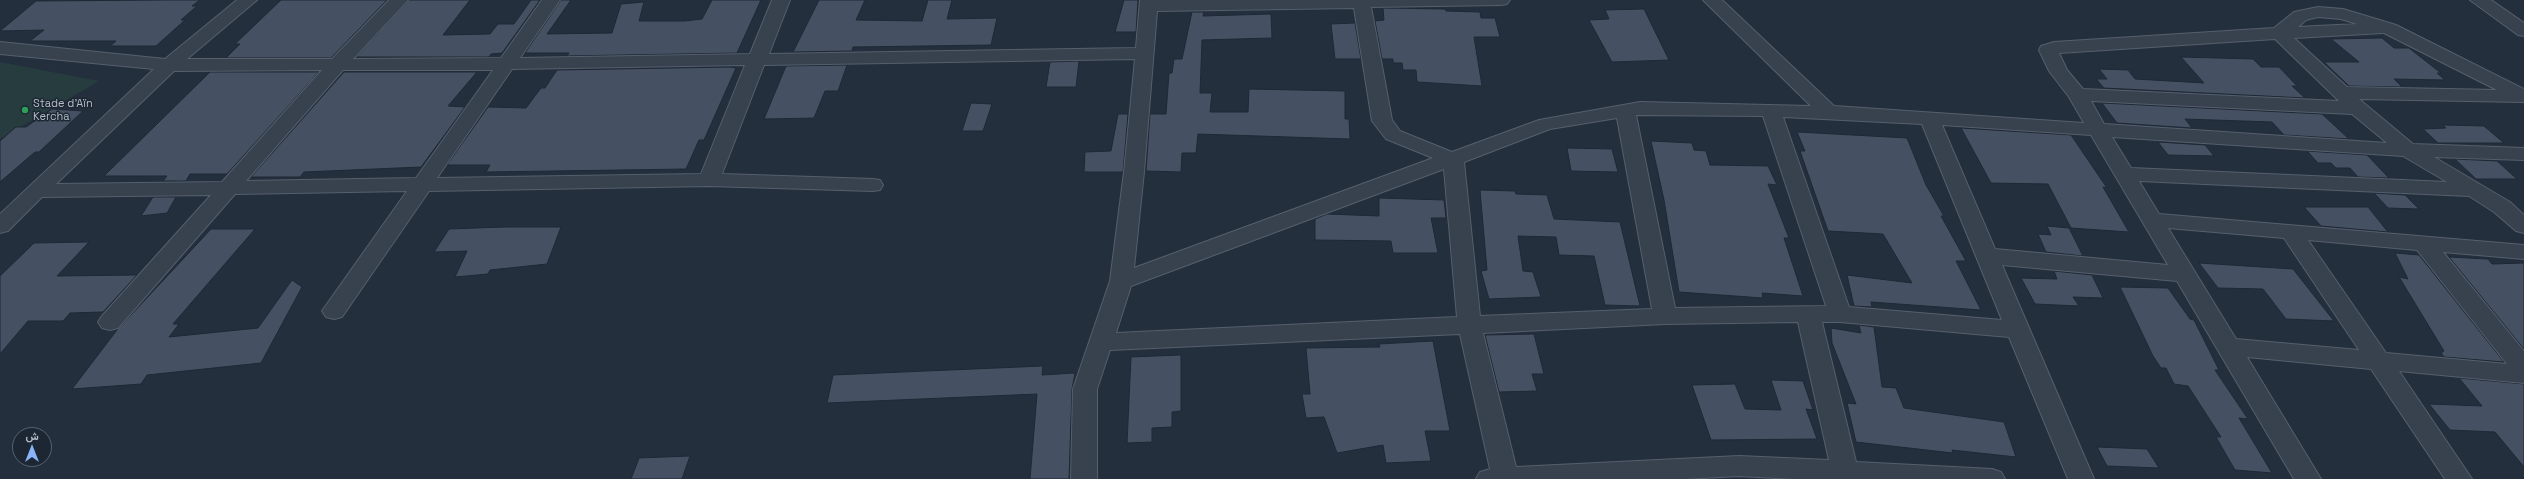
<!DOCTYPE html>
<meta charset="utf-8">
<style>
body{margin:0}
#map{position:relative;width:2524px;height:479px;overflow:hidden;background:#242f3e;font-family:"Space Grotesk",Vazirmatn,sans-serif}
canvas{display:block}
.north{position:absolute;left:12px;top:427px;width:40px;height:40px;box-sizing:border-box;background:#1d2633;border:1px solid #59626f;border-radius:50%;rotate:0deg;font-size:11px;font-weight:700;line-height:16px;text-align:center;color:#b4bcc9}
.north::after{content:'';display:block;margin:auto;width:14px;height:18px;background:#8ab4f8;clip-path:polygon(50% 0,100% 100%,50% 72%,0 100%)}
</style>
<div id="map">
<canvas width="2524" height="479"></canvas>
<div class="north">ش</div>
</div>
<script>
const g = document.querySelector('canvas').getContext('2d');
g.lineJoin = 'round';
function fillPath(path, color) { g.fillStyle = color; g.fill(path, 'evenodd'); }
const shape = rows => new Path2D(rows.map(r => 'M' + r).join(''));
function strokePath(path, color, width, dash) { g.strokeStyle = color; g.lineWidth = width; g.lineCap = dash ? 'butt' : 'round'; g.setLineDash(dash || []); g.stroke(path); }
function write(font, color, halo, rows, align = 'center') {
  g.font = font + ' "Space Grotesk",sans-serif'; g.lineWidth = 3; g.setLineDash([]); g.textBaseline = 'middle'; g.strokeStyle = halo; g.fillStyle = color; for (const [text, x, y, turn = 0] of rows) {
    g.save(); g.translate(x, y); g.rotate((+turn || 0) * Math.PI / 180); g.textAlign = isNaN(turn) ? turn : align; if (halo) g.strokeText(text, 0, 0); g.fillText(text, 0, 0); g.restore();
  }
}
const green = shape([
 [0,62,99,81,0,139]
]);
const building = shape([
 [163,0,200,0,192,6,197,6,181,20,185,20,156,46,110,46,116,41,30,41,44,30,0,31,36,1,163,0],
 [281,0,387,0,331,58,226,58,240,44,235,44,281,0],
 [409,0,470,0,443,35,490,34,498,24,514,24,531,0,540,0,502,53,491,54,489,57,356,57,409,0],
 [561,0,571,0,547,34,612,33,621,4,644,2,639,21,685,21,702,19,712,0,761,0,737,53,567,56,569,53,525,53,561,0],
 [819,0,865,0,856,20,922,21,928,0,952,0,947,19,997,18,991,45,853,47,852,51,793,52,819,0],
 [1124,0,1138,0,1136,32,1115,32,1124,0],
 [1383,8,1445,9,1446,11,1480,12,1481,18,1495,18,1500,37,1474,37,1482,86,1417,82,1416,70,1403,70,1402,63,1393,63,1393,59,1382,59,1375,21,1384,20,1383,8],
 [1644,9,1669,60,1612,62,1589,20,1609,19,1605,10,1644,9],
 [1192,12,1204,12,1203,16,1271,14,1272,38,1202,40,1200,93,1212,93,1210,112,1248,112,1249,89,1345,91,1345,119,1349,119,1350,139,1198,134,1196,153,1182,153,1181,172,1146,171,1150,114,1166,114,1169,73,1172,73,1174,59,1182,59,1192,12],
 [1355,23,1361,59,1335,59,1331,24,1355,23],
 [2382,38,2394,48,2409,48,2441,73,2437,73,2445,80,2394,79,2402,87,2349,86,2324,62,2359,62,2331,39,2382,38],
 [2181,57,2253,59,2261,67,2279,67,2297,86,2292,86,2305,98,2104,88,2096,79,2107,79,2099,69,2128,70,2135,79,2204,83,2181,57],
 [1079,61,1076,87,1046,87,1050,62,1079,61],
 [847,65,838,91,825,91,814,118,764,119,786,66,847,65],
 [730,67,736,68,704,140,699,140,686,169,486,172,490,165,447,165,488,107,526,108,541,88,545,88,557,70,730,67],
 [210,72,319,72,227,174,190,174,186,181,163,181,167,176,104,176,210,72],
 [344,72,477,72,448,106,465,107,421,167,304,172,300,177,251,177,344,72],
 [971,103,992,104,983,131,962,131,971,103],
 [2102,103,2322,114,2349,139,2284,135,2272,122,2185,119,2192,128,2117,123,2102,103],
 [52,109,83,111,39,152,35,152,0,182,0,141,16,127,26,127,52,109],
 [1118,114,1128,114,1123,172,1084,172,1085,152,1111,151,1118,114],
 [2443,125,2484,126,2504,143,2438,143,2423,129,2446,128,2443,125],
 [1961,128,2071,135,2107,188,2103,187,2129,232,2071,228,2048,184,1991,183,1961,128],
 [1797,132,1907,138,1926,185,1944,216,1941,216,1966,261,1956,261,1981,310,1871,302,1872,307,1854,306,1847,275,1912,283,1883,234,1828,231,1800,151,1805,151,1797,132],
 [1651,141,1692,143,1694,150,1706,151,1710,165,1768,166,1777,185,1768,184,1789,238,1784,238,1803,296,1762,293,1763,298,1679,292,1664,200,1651,141],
 [2158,142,2205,145,2214,156,2168,155,2158,142],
 [1567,148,1612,149,1618,172,1571,171,1567,148],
 [2307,151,2367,155,2389,178,2358,177,2350,168,2336,168,2331,163,2318,163,2307,151],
 [2455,159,2497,161,2517,179,2476,179,2455,159],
 [1480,190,1515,191,1516,194,1547,195,1554,219,1620,222,1640,306,1605,305,1594,256,1559,255,1556,237,1518,236,1523,271,1533,272,1541,297,1489,299,1481,271,1487,270,1480,190],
 [2374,193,2405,195,2419,209,2388,208,2374,193],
 [153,197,176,197,167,213,141,216,153,197],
 [1379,198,1444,200,1446,218,1431,218,1438,253,1393,253,1391,241,1315,240,1315,219,1327,214,1379,216,1379,198],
 [2304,207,2368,207,2388,232,2321,226,2304,207],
 [2047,226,2069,228,2083,256,2046,252,2038,234,2051,235,2047,226],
 [504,227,561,227,547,264,490,270,488,274,455,277,467,251,434,252,449,229,504,227],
 [211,229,255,229,173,324,179,324,169,337,258,328,292,280,302,287,261,363,147,375,141,384,72,389,117,330,211,229],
 [89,242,57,276,137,275,103,312,70,313,63,321,28,321,0,354,0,276,34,243,89,242],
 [2395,253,2419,255,2504,362,2444,357,2441,353,2444,351,2399,277,2408,279,2395,253],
 [2449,257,2488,259,2492,264,2524,263,2524,349,2449,257],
 [2199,263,2293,269,2334,321,2286,319,2263,289,2218,288,2199,263],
 [2054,271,2092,275,2103,298,2073,297,2079,306,2035,304,2021,278,2057,279,2054,271],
 [2120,287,2168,288,2190,319,2194,320,2219,370,2215,370,2248,419,2239,418,2272,473,2235,470,2216,437,2221,437,2188,386,2174,384,2166,368,2161,368,2153,356,2120,287],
 [1859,325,1874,327,1882,387,1896,388,1904,408,2004,422,2016,457,1952,450,1953,453,1856,442,1847,403,1856,404,1832,343,1831,328,1861,333,1859,325],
 [1534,334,1544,374,1532,374,1537,391,1499,392,1485,335,1534,334],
 [1433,341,1450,431,1425,431,1431,461,1386,463,1383,445,1337,453,1324,417,1306,418,1302,394,1310,394,1306,348,1380,347,1379,344,1433,341],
 [1181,355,1181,411,1172,412,1172,427,1152,428,1152,442,1127,443,1131,357,1181,355],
 [1043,366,1042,375,1075,373,1072,389,1069,479,1030,479,1037,394,827,403,833,375,1043,366],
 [2459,378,2524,384,2524,467,2495,432,2450,430,2429,404,2482,406,2459,378],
 [1771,380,1803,381,1813,410,1806,409,1817,439,1711,440,1692,385,1735,384,1745,409,1781,410,1771,380],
 [2097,447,2147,449,2159,468,2107,466,2097,447],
 [690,456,682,479,631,479,639,458,690,456]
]);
const minor = shape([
 [237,0,257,0,187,59,332,59,389,0,408,0,353,59,501,58,542,0,560,0,520,58,750,54,772,0,790,0,769,54,1136,48,1140,0,1510,0,1507,4,1501,5,1371,7,1392,120,1400,131,1452,152,1539,120,1640,102,1811,106,1703,0,1722,0,1834,106,2084,123,2069,97,2049,71,2039,50,2041,46,2054,42,2274,28,2294,12,2318,7,2343,9,2396,25,2524,89,2524,102,2359,99,2413,144,2524,148,2524,160,2434,157,2510,202,2524,215,2524,233,2516,231,2494,212,2469,196,2139,181,2159,214,2524,245,2524,259,2443,252,2524,351,2524,383,2399,371,2472,479,2445,479,2371,369,2247,357,2321,479,2294,479,2177,281,2002,265,2094,479,2068,479,2009,337,1840,322,1822,322,1856,462,1992,469,2001,472,2005,479,1794,479,1739,476,1684,479,1476,479,1480,472,1490,469,1460,334,1110,350,1097,389,1097,479,1071,479,1073,389,1110,281,1124,172,1135,59,764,65,722,174,873,179,880,180,883,185,880,190,873,191,709,186,429,191,342,317,334,319,326,317,322,311,407,191,235,194,118,328,110,330,102,328,98,322,102,316,211,195,42,197,8,231,0,233,0,214,154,69,0,54,0,42,165,59,237,0],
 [1354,8,1372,121,1386,139,1433,158,1134,268,1144,172,1157,11,1354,8],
 [2318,17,2341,19,2357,24,2298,27,2306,20,2318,17],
 [2383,33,2384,33,2497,90,2347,87,2294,38,2383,33],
 [2275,39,2339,101,2083,89,2067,70,2059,53,2275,39],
 [745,65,701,174,437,178,512,69,745,65],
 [322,70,222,182,56,184,174,71,322,70],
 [343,70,493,70,416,178,246,181,343,70],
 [2091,101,2352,114,2387,143,2104,124,2091,101],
 [1636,115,1763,116,1826,306,1675,308,1636,115],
 [1783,117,1922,124,2002,320,1849,307,1783,117],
 [1617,118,1652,309,1480,316,1464,162,1550,129,1617,118],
 [1942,125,2091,135,2168,265,1995,249,1942,125],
 [2112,137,2403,156,2447,182,2131,168,2112,137],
 [1444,169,1457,317,1116,333,1131,286,1444,169],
 [2168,228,2284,238,2359,350,2236,339,2168,228],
 [2308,240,2417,250,2507,364,2386,353,2308,240],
 [1798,322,1829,460,1739,456,1516,467,1483,333,1665,324,1798,322],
 [2470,0,2491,0,2524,23,2524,36,2518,35,2470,0]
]);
const markers = [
 [25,110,4,"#2e9e5b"]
];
const poiNames = [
 ["Stade d'Aïn",33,104],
 ["Kercha",33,117]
];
fillPath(green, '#263c3f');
fillPath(building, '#455162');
strokePath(building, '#1f2835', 1);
strokePath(minor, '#565f6c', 2);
fillPath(minor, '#38414e');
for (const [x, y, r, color] of markers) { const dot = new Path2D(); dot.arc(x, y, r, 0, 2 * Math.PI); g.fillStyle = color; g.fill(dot); strokePath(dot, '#1d2633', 1.5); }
write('11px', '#b4bcc9', '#1d2633', poiNames, 'left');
</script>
